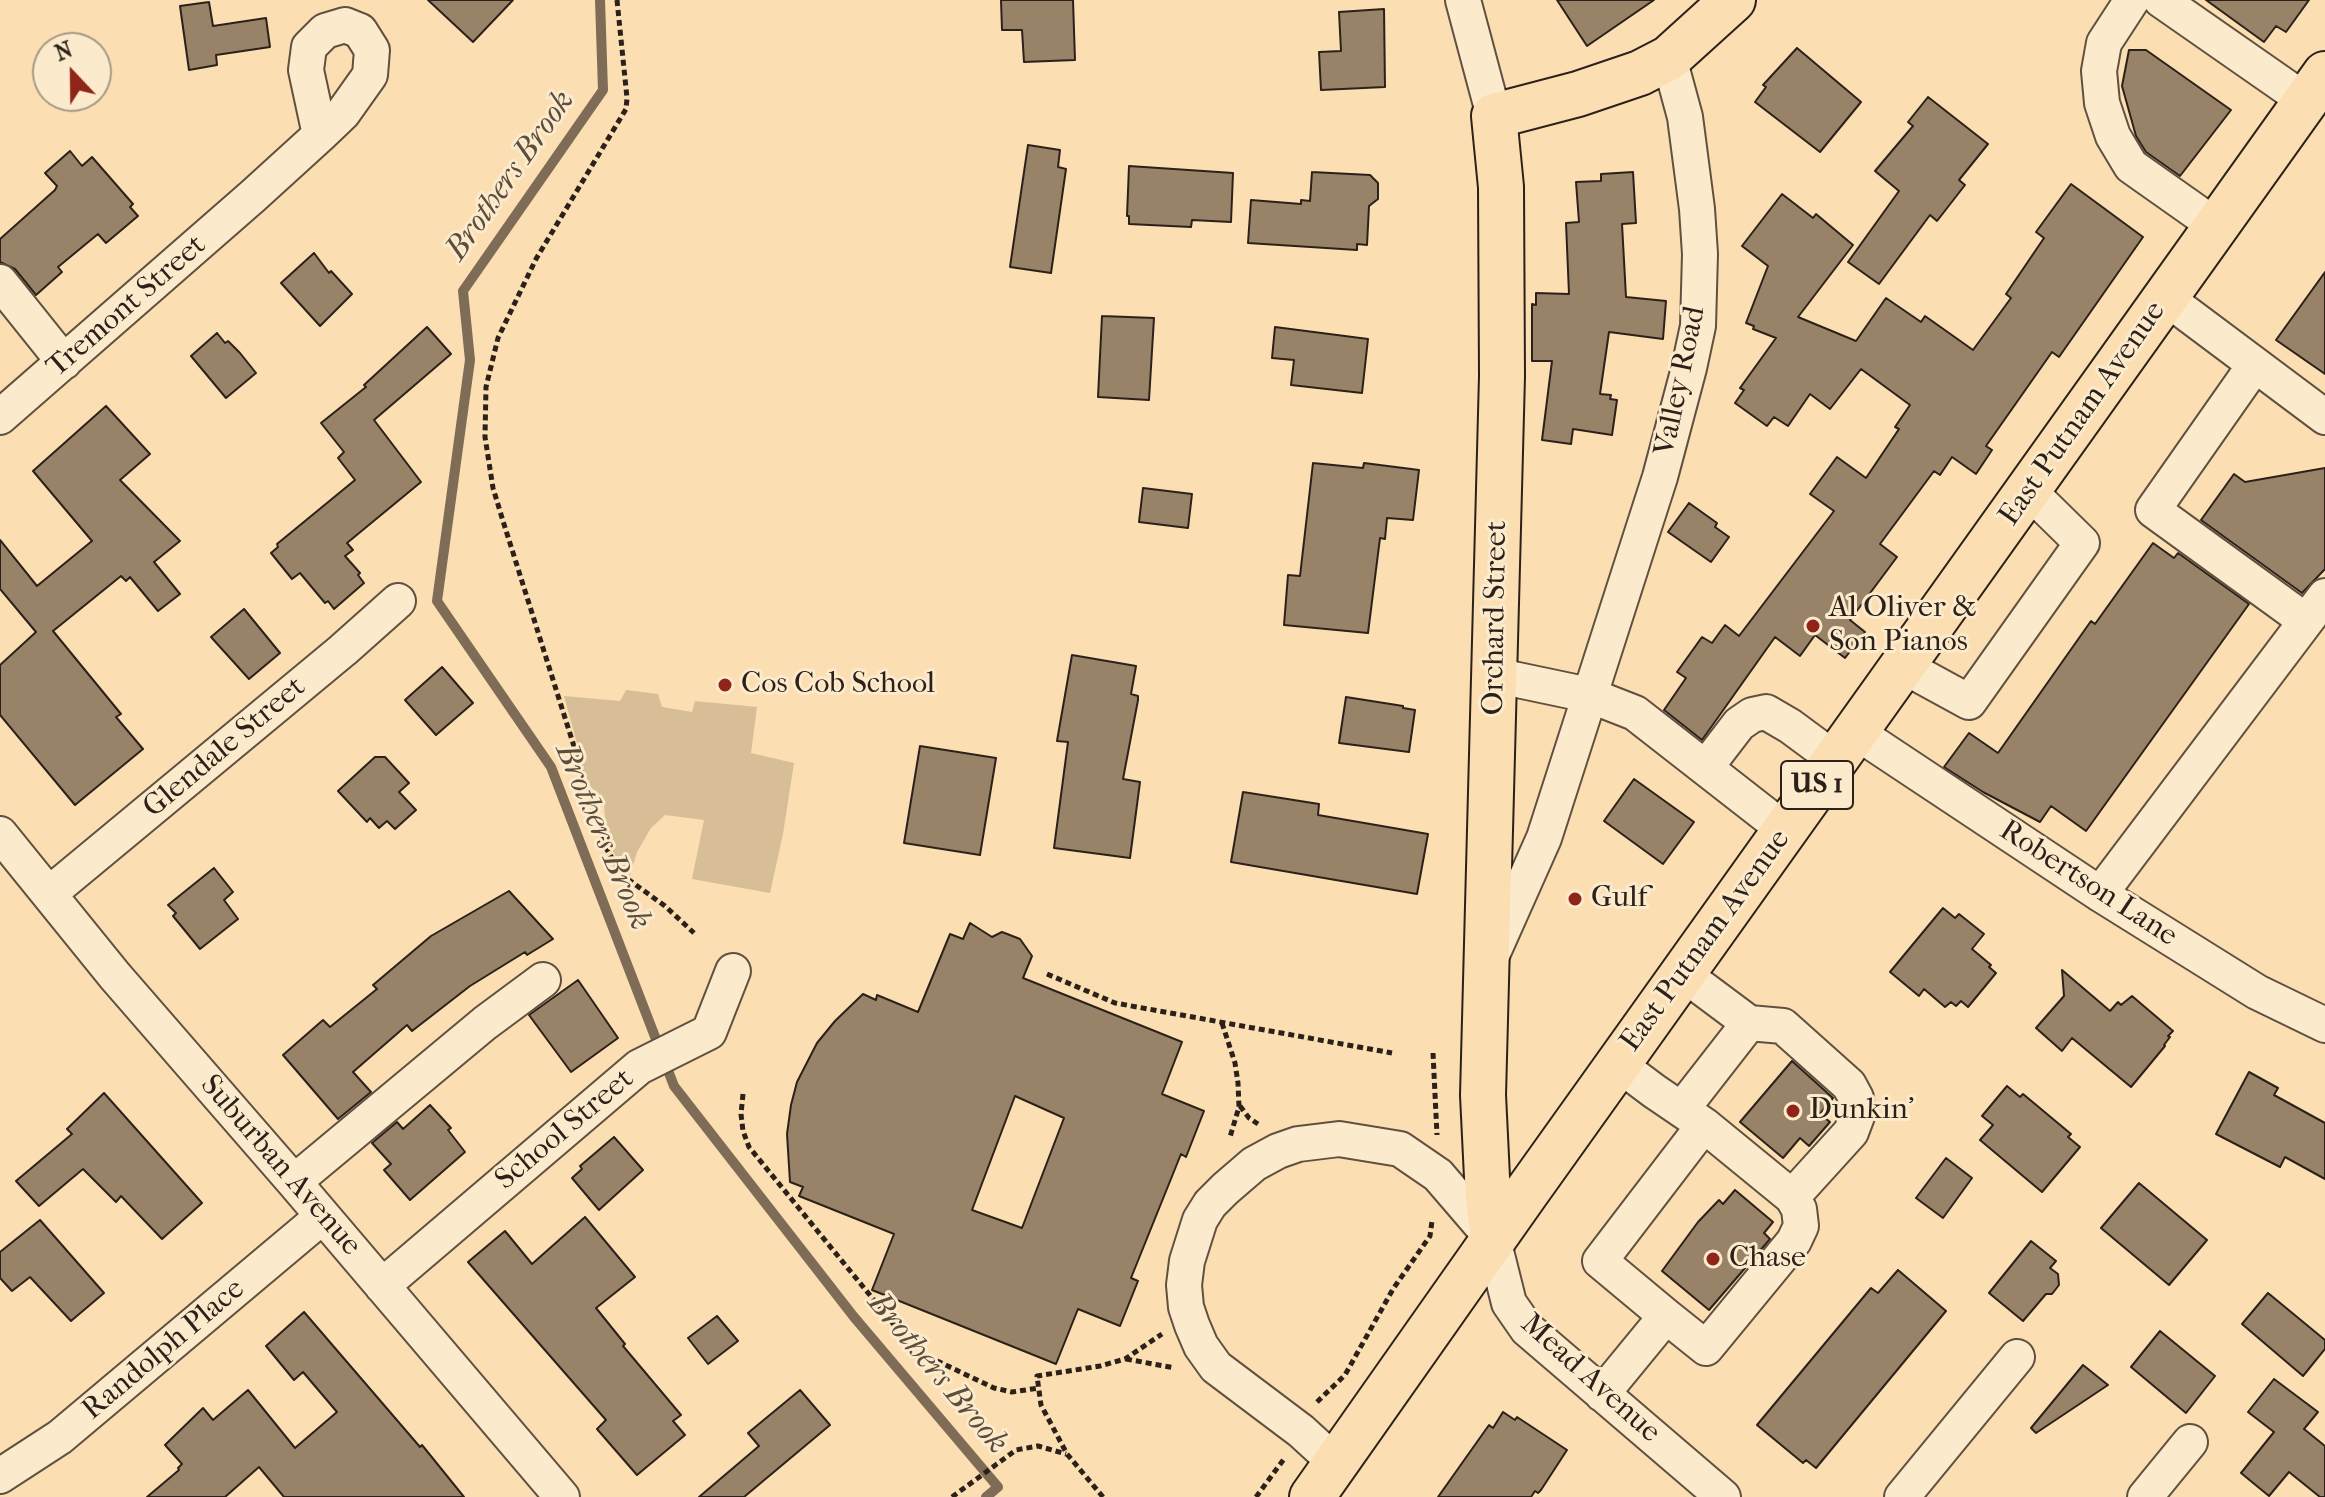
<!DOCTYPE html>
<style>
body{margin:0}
#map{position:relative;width:2325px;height:1497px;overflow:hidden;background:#fbdeb1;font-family:"IM FELL French Canon",serif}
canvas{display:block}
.north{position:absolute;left:32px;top:32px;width:80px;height:80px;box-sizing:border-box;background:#fceacc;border:2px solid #a99a85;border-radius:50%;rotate:338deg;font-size:22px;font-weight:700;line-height:32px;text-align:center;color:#2c211a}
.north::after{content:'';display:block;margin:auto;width:28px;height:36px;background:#8f2418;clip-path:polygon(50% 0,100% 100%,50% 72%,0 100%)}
</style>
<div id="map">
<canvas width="2325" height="1497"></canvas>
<div class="north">N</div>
</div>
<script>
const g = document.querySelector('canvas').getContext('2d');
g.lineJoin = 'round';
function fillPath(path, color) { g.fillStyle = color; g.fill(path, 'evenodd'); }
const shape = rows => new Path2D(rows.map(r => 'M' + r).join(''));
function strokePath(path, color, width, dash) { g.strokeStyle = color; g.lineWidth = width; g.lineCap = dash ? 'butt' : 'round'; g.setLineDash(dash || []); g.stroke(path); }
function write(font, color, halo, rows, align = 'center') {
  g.font = font + ' "IM FELL French Canon",serif'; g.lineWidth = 6; g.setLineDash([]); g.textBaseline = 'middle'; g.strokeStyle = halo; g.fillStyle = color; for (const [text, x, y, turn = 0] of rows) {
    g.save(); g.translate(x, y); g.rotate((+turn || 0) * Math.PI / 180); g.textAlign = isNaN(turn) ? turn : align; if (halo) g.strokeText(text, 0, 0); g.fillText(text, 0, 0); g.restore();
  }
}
const green = shape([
 [626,690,658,694,662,707,692,712,695,701,757,707,751,753,794,763,783,834,770,893,692,879,704,820,665,815,651,828,637,852,629,879,621,868,606,836,604,802,588,783,564,696,620,701]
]);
const stream = shape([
 [600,0,603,90,463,291,470,360,437,601,551,767,674,1086,854,1317,998,1487,986,1497]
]);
const building = shape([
 [428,0,513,0,473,42,428,0],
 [1001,0,1073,0,1075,60,1024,62,1022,30,1002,30,1001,0],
 [1557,0,1654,0,1587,46,1557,0],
 [2206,0,2309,0,2286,32,2276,26,2264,42,2206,0],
 [209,2,213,26,266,18,270,47,216,55,217,65,189,70,180,6,209,2],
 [1384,9,1385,87,1321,90,1319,52,1341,51,1339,12,1384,9],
 [1797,48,1861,102,1820,152,1755,102,1766,87,1763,85,1797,48],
 [2129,50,2146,50,2231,110,2180,176,2146,152,2136,136,2122,86,2129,50],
 [1928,97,1988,144,1959,180,1965,185,1937,221,1930,215,1879,284,1848,262,1899,191,1875,171,1913,126,1908,122,1928,97],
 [1028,145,1060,150,1058,167,1066,169,1051,273,1010,267,1028,145],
 [70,151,82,166,92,157,133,204,130,207,138,216,106,243,98,234,58,267,62,272,36,295,15,269,0,262,0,239,55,190,57,186,45,173,70,151],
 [1129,166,1233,173,1231,222,1192,220,1191,227,1129,224,1129,216,1127,216,1129,166],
 [1312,172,1370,175,1378,183,1378,199,1369,206,1367,245,1357,244,1357,250,1248,243,1251,200,1301,204,1301,200,1310,201,1312,172],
 [1633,172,1636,223,1622,224,1626,297,1666,301,1663,339,1609,332,1600,394,1611,395,1610,399,1617,400,1612,435,1573,429,1571,444,1542,440,1552,361,1532,361,1532,304,1536,305,1536,293,1569,294,1566,223,1579,222,1576,182,1601,181,1601,174,1633,172],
 [2071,184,2143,237,2059,357,2052,352,1986,446,1992,450,1976,474,1952,457,1940,475,1934,471,1880,544,1897,557,1850,620,1865,632,1845,658,1815,635,1800,656,1775,637,1702,740,1664,710,1686,678,1677,672,1702,637,1712,643,1725,625,1739,636,1834,511,1810,494,1837,457,1866,478,1899,429,1895,427,1910,405,1861,369,1830,409,1810,394,1788,426,1774,417,1767,426,1735,403,1744,390,1740,388,1776,338,1753,329,1754,326,1746,323,1768,266,1742,246,1782,194,1813,218,1816,214,1853,245,1798,317,1856,341,1886,298,1921,322,1925,316,1973,350,2011,298,2006,294,2044,238,2036,232,2071,184],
 [314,253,329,273,331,271,352,294,320,326,281,283,314,253],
 [2325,272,2325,374,2276,340,2325,272],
 [1102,316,1154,318,1149,400,1098,397,1102,316],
 [427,327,451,354,374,420,421,482,347,543,353,550,345,556,360,573,358,575,364,583,334,609,328,601,325,603,300,573,292,579,271,553,278,547,277,544,355,480,338,458,344,452,321,423,366,387,364,385,427,327],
 [1275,327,1368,339,1362,393,1291,385,1294,360,1272,358,1275,327],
 [217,333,225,343,228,341,240,353,256,373,226,398,191,356,217,333],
 [106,406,150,454,120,480,180,541,154,562,180,594,158,611,130,577,126,581,121,576,53,631,121,714,116,717,143,749,75,805,0,715,0,665,36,632,0,589,0,540,37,586,92,541,33,471,106,406],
 [1313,463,1363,468,1364,463,1419,470,1413,520,1387,518,1385,539,1380,538,1368,633,1284,625,1288,575,1300,576,1313,463],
 [2325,468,2325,569,2302,593,2201,520,2234,474,2245,482,2325,468],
 [1143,488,1192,494,1188,528,1139,522,1143,488],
 [1689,503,1717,523,1715,527,1729,537,1711,562,1668,532,1689,503],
 [2153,543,2174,558,2178,553,2249,604,2086,831,2051,806,2040,822,1983,792,1944,767,1969,733,1998,753,2091,621,2095,624,2153,543],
 [244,609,280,653,249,679,211,637,244,609],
 [1072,655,1136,666,1131,694,1138,696,1138,700,1123,779,1140,782,1130,858,1054,848,1068,742,1057,741,1072,655],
 [442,667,473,703,436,735,405,700,442,667],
 [1346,697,1403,706,1403,708,1415,710,1409,752,1339,743,1346,697],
 [920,746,996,758,980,855,904,843,920,746],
 [375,757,385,757,409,783,399,792,416,810,395,829,387,821,379,828,370,818,367,822,338,791,375,757],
 [1634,779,1694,822,1663,864,1604,821,1634,779],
 [1243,792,1319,804,1318,815,1428,834,1417,894,1231,862,1243,792],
 [214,868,233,892,224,900,238,919,200,949,173,916,176,913,168,905,214,868],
 [509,891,553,939,527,955,525,952,470,986,412,1031,407,1025,353,1072,371,1092,338,1119,283,1055,323,1020,330,1027,377,989,373,985,431,936,509,891],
 [1943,908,1955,918,1959,914,1984,934,1972,949,1991,965,1989,967,1996,973,1968,1007,1961,1001,1956,1006,1951,1002,1945,1007,1924,989,1919,996,1890,972,1943,908],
 [970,923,992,937,1002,932,1020,939,1032,956,1023,978,1182,1042,1162,1094,1204,1111,1186,1157,1181,1154,1131,1278,1138,1281,1120,1326,1078,1309,1056,1364,872,1290,894,1234,799,1196,803,1187,790,1182,787,1134,791,1105,797,1082,817,1043,835,1021,863,994,876,1000,877,995,918,1012,950,934,963,939,970,923],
 [1015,1096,1064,1118,1022,1228,972,1210,1015,1096],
 [2062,970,2110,1011,2118,1002,2121,1005,2132,996,2173,1031,2168,1036,2170,1037,2164,1045,2165,1046,2131,1087,2072,1038,2062,1051,2036,1028,2064,996,2062,970],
 [578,980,618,1038,571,1072,529,1015,578,980],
 [1792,1061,1833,1098,1820,1114,1830,1122,1809,1146,1800,1138,1783,1158,1740,1122,1792,1061],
 [2249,1072,2278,1088,2274,1095,2325,1123,2325,1179,2285,1157,2280,1167,2216,1134,2249,1072],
 [2007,1086,2020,1097,2023,1094,2071,1134,2068,1137,2080,1147,2042,1192,1980,1140,1993,1125,1982,1116,2007,1086],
 [104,1093,202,1203,162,1239,121,1196,116,1202,83,1169,39,1206,16,1181,72,1134,67,1129,104,1093],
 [430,1105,451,1128,448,1130,465,1152,410,1200,384,1170,391,1164,372,1143,397,1122,403,1129,430,1105],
 [614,1137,643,1170,599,1210,572,1178,582,1169,580,1166,614,1137],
 [1946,1158,1972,1178,1943,1218,1916,1198,1946,1158],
 [2139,1183,2207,1240,2169,1285,2101,1228,2139,1183],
 [1735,1190,1773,1222,1764,1233,1770,1239,1709,1310,1662,1271,1698,1222,1719,1200,1723,1204,1735,1190],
 [585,1217,635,1277,596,1308,625,1344,623,1346,681,1415,673,1421,685,1435,637,1475,597,1429,606,1420,468,1262,505,1231,532,1264,585,1217],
 [40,1220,104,1293,71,1321,30,1277,12,1291,0,1278,0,1252,40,1220],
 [2031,1241,2056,1261,2050,1268,2058,1274,2059,1285,2052,1294,2046,1294,2023,1321,1989,1293,2031,1241],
 [1898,1270,1946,1311,1816,1468,1806,1460,1803,1463,1757,1425,1871,1288,1878,1293,1898,1270],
 [2268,1293,2325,1340,2325,1349,2303,1376,2242,1324,2268,1293],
 [304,1312,420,1447,422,1445,464,1497,284,1497,259,1467,225,1497,147,1497,179,1470,178,1468,182,1464,165,1445,203,1408,213,1420,248,1390,295,1448,337,1412,303,1372,294,1380,266,1346,304,1312],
 [717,1316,738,1341,708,1364,688,1338,717,1316],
 [2160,1331,2215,1376,2186,1413,2131,1367,2160,1331],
 [2083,1365,2108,1385,2036,1433,2031,1428,2083,1365],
 [2274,1379,2318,1412,2304,1429,2325,1446,2325,1497,2320,1497,2289,1472,2269,1496,2241,1473,2274,1432,2248,1412,2274,1379],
 [800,1390,830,1425,744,1497,699,1497,759,1446,748,1433,800,1390],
 [1503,1412,1515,1420,1517,1417,1567,1450,1541,1490,1538,1493,1535,1491,1531,1497,1438,1497,1489,1425,1493,1428,1503,1412]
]);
const path = shape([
 [617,0,627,98,626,109,536,259,498,338,486,387,485,437,493,488,503,521,606,848,622,875,665,906,694,933],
 [1047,974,1115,1003,1392,1053],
 [1222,1023,1235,1063,1238,1083,1239,1107,1230,1137],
 [1433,1053,1437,1135],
 [743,1094,741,1114,743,1131,749,1147,904,1337,933,1359,994,1388,1012,1392,1039,1388],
 [1240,1106,1249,1118,1258,1124],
 [1126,1359,1175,1368],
 [1317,1402,1345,1375,1393,1289,1430,1236,1432,1221],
 [952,1497,1016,1450,1038,1446,1066,1454],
 [1103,1497,1067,1454,1041,1405,1037,1376,1100,1366,1125,1359,1162,1334],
 [1256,1497,1284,1459]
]);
const minor = shape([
 [1463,0,1494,116],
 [2132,0,2104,43,2099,71,2102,103,2113,136,2131,166,2216,226],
 [2161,0,2306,101],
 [0,282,64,362],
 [2166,298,2325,417],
 [2254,366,2153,510,2306,621],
 [0,417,253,196,320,135,343,113,370,75,372,50,360,31,345,25,325,31,309,47,306,70,320,135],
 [1903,666,1969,702,2082,543,2029,491],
 [1494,675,1589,695,1635,713,1785,830],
 [1856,732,2100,894,2257,992,2325,1025],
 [1706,767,1739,724,1752,715,1766,712,1790,726,1836,760],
 [0,834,115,976,294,1182,562,1497],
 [50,893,343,650,398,601],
 [2100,894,2325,596],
 [1491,957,1544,838,1660,477,1689,368,1698,326,1700,254,1697,209,1685,117,1669,58],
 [1682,973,1749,1023,1783,1026,1849,1085,1856,1098,1857,1116,1851,1132,1792,1197],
 [1618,1064,1654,1091,1704,1125,1792,1197,1799,1209,1801,1226,1794,1241,1706,1348,1666,1316],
 [1682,1109,1749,1023],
 [294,1182,485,1023,543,980],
 [382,1286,639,1067,709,1032,733,971],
 [1602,1394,1666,1316,1600,1261,1704,1125],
 [1336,1463,1301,1431,1216,1367,1201,1346,1192,1325,1186,1307,1184,1285,1187,1261,1200,1220,1210,1204,1225,1189,1254,1164,1278,1151,1298,1144,1339,1139,1400,1149,1438,1175,1493,1239,1509,1303,1527,1329,1723,1497],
 [0,1476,60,1437,323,1216],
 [1902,1497,2017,1357],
 [2145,1497,2190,1442]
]);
const major = shape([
 [1493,1239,1488,1198,1483,1095,1502,376,1501,187,1494,116,1578,94,1640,73,1669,58,1733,0],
 [1312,1497,1526,1193,2325,74]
]);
const markers = [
 [1813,626,8,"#8f2418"],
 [725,685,8,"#8f2418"],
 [1575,899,8,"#8f2418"],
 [1793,1111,8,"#8f2418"],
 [1713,1259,8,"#8f2418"]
];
const shields = [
 [1817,785,72]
];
const shieldNames = [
 ["US 1",1817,785]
];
const streetNames = [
 ["Tremont Street",127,307,-41],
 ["Valley Road",1681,381,-78],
 ["East Putnam Avenue",2083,414,-55],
 ["Orchard Street",1496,618,-89],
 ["Glendale Street",225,748,-40],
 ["Robertson Lane",2088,884,33],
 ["East Putnam Avenue",1706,941,-54],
 ["School Street",565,1130,-40],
 ["Suburban Avenue",280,1166,49],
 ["Randolph Place",164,1350,-40],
 ["Mead Avenue",1590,1379,42]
];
const poiNames = [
 ["Al Oliver &",1829,609],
 ["Son Pianos",1829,643],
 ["Cos Cob School",741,685],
 ["Gulf",1591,899],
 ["Dunkin'",1809,1111],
 ["Chase",1729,1259]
];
const waterNames = [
 ["Brothers Brook",511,176,-55],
 ["Brothers Brook",602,837,67],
 ["Brothers Brook",937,1374,50]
];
fillPath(green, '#d8be97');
strokePath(stream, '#7e6c56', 10);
fillPath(building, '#988369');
strokePath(building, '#2c211a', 2);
strokePath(minor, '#605040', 38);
strokePath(major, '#2c211a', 48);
strokePath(path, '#2c211a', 5, [6, 4]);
strokePath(minor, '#fceacc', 34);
strokePath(major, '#fbdeb1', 44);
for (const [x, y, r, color] of markers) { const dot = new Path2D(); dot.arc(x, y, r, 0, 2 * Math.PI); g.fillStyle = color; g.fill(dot); strokePath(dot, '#fceacc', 3); }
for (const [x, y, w] of shields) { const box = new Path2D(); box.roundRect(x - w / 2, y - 24, w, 48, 6); g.fillStyle = '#fceacc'; g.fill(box); strokePath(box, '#2c211a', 2); }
write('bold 28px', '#2c211a', null, shieldNames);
write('30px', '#2c211a', '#fceacc', streetNames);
write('30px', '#2c211a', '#fceacc', poiNames, 'left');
write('italic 32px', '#5c4d3d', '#fceacc', waterNames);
</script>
